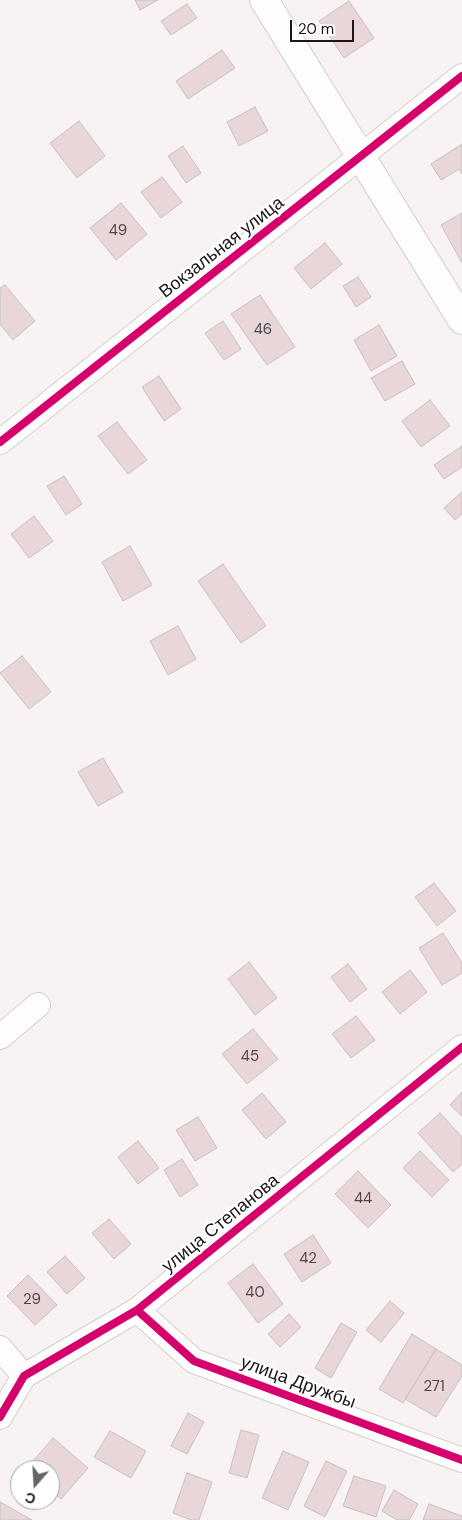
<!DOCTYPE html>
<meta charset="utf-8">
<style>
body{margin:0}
#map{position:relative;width:462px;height:1520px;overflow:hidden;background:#f8f2f2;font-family:"DM Sans",sans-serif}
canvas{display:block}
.north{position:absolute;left:10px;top:1460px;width:50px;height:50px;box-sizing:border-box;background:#fff;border:1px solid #a4a2a2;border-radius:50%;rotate:199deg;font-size:14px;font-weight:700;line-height:20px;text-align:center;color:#1b1617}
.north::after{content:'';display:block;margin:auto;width:18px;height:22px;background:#686364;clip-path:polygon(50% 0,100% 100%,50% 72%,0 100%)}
.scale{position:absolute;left:290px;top:20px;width:64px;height:22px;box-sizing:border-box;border:2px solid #1b1617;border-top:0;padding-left:6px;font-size:15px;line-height:18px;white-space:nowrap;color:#1b1617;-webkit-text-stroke:4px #fff;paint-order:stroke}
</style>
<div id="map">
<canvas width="462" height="1520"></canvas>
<div class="north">С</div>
<div class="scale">20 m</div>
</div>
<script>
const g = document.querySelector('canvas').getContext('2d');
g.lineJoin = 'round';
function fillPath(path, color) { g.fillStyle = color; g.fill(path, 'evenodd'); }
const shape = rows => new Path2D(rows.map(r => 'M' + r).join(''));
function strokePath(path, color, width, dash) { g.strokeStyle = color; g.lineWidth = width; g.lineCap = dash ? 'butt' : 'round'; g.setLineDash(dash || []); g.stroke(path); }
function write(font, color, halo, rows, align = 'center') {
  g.font = font + ' "DM Sans",sans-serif'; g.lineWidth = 4.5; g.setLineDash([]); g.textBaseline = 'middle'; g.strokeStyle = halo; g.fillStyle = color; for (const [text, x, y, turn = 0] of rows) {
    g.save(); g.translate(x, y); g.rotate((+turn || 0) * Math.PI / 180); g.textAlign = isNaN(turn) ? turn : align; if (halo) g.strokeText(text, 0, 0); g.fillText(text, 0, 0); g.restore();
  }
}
const building = shape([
 [135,0,158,0,140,10,135,0],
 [349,1,374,38,344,58,319,21,349,1],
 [187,4,197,18,171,35,161,21,187,4],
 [222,50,235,68,188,99,176,81,222,50],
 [255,107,268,131,239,146,227,122,255,107],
 [79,121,105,156,77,178,50,143,79,121],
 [462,144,462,174,459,169,441,180,431,164,462,144],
 [183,146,201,173,186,183,168,156,183,146],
 [162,177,182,202,161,218,141,192,162,177],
 [121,203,147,234,116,260,90,228,121,203],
 [462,213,462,263,441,225,462,213],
 [325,243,342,264,311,289,294,268,325,243],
 [358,277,371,297,356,307,343,286,358,277],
 [5,285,35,321,13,340,0,324,0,288,5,285],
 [260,295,295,347,267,365,231,314,260,295],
 [223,321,241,349,224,360,205,333,223,321],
 [379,325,397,356,371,371,354,340,379,325],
 [402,361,415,384,385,401,371,378,402,361],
 [159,376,181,409,164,421,142,387,159,376],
 [430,400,450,426,421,447,402,421,430,400],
 [117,422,147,460,128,474,98,436,117,422],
 [462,446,462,467,444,479,434,465,462,446],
 [64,476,82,504,66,515,47,486,64,476],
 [462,492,462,514,455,520,444,508,462,492],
 [34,516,53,541,29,558,11,534,34,516],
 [130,546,152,585,123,601,102,562,130,546],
 [223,564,266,626,241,643,198,581,223,564],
 [178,626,196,659,168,675,150,641,178,626],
 [22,656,51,692,29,709,0,673,22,656],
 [103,758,123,792,98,806,78,772,103,758],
 [434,883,456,911,437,926,415,897,434,883],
 [443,933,462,963,462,973,442,985,419,948,443,933],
 [249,962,277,998,255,1015,228,979,249,962],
 [348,964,367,989,350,1002,331,977,348,964],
 [410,970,427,992,400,1014,382,992,410,970],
 [356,1016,375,1040,351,1058,332,1034,356,1016],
 [253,1029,278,1059,247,1084,222,1054,253,1029],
 [462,1092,462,1116,450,1105,462,1092],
 [262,1093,286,1122,266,1139,242,1110,262,1093],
 [440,1113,462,1137,462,1164,453,1172,418,1133,440,1113],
 [198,1117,217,1148,195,1161,176,1130,198,1117],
 [138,1141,159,1168,138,1184,118,1157,138,1141],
 [420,1151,449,1180,432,1197,403,1168,420,1151],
 [182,1159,198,1185,180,1197,164,1170,182,1159],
 [358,1171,391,1205,368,1228,335,1194,358,1171],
 [109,1219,131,1244,114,1259,92,1233,109,1219],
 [313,1235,331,1263,302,1282,284,1254,313,1235],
 [65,1256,85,1278,67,1294,47,1272,65,1256],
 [253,1264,283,1304,258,1323,228,1283,253,1264],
 [28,1275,57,1305,35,1325,7,1296,28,1275],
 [390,1301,404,1313,381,1342,366,1330,390,1301],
 [289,1314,301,1327,280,1347,268,1334,289,1314],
 [341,1323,357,1332,331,1378,315,1368,341,1323],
 [412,1334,436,1349,403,1403,379,1389,412,1334],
 [436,1349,462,1365,462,1376,436,1417,405,1399,436,1349],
 [188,1413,204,1422,187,1454,171,1446,188,1413],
 [241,1430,259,1435,247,1478,229,1473,241,1430],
 [110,1431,146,1451,131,1478,94,1457,110,1431],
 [53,1438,88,1468,61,1499,50,1489,50,1470,26,1469,53,1438],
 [283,1451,309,1462,288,1510,262,1498,283,1451],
 [326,1461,347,1471,325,1517,304,1506,326,1461],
 [187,1473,212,1482,199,1520,191,1520,173,1513,187,1473],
 [354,1476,386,1486,376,1517,343,1506,354,1476],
 [394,1490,418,1504,409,1520,397,1520,382,1511,394,1490],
 [0,1502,32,1520,0,1520,0,1502],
 [429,1504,462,1516,462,1520,423,1520,429,1504]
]);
const minor = shape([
 [0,442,462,76],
 [0,1037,38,1005],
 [137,1310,194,1361,462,1460],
 [0,1348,24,1376],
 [0,1417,24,1376,137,1310,462,1047]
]);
const tertiary = shape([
 [264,0,462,320]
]);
const cycleway = shape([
 [0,442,462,76],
 [137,1310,194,1361,462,1460],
 [0,1417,24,1376,137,1310,462,1047]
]);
const numberNames = [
 ["49",118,231],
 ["46",263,330],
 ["45",250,1057],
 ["44",363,1199],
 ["42",308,1259],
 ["40",255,1293],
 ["29",32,1300],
 ["271",434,1387]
];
const streetNames = [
 ["Вокзальная улица",222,248,-38],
 ["улица Степанова",221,1224,-39],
 ["улица Дружбы",298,1383,20]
];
fillPath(building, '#e9d6d9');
strokePath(building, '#c6c1c2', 1);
strokePath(minor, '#d4cfcf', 26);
strokePath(tertiary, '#d4cfcf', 30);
strokePath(minor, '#fefdfd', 24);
strokePath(tertiary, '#fefdfd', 28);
strokePath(cycleway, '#d6006c', 8);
write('15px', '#4e4648', null, numberNames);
write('18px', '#1b1617', '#fff', streetNames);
</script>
